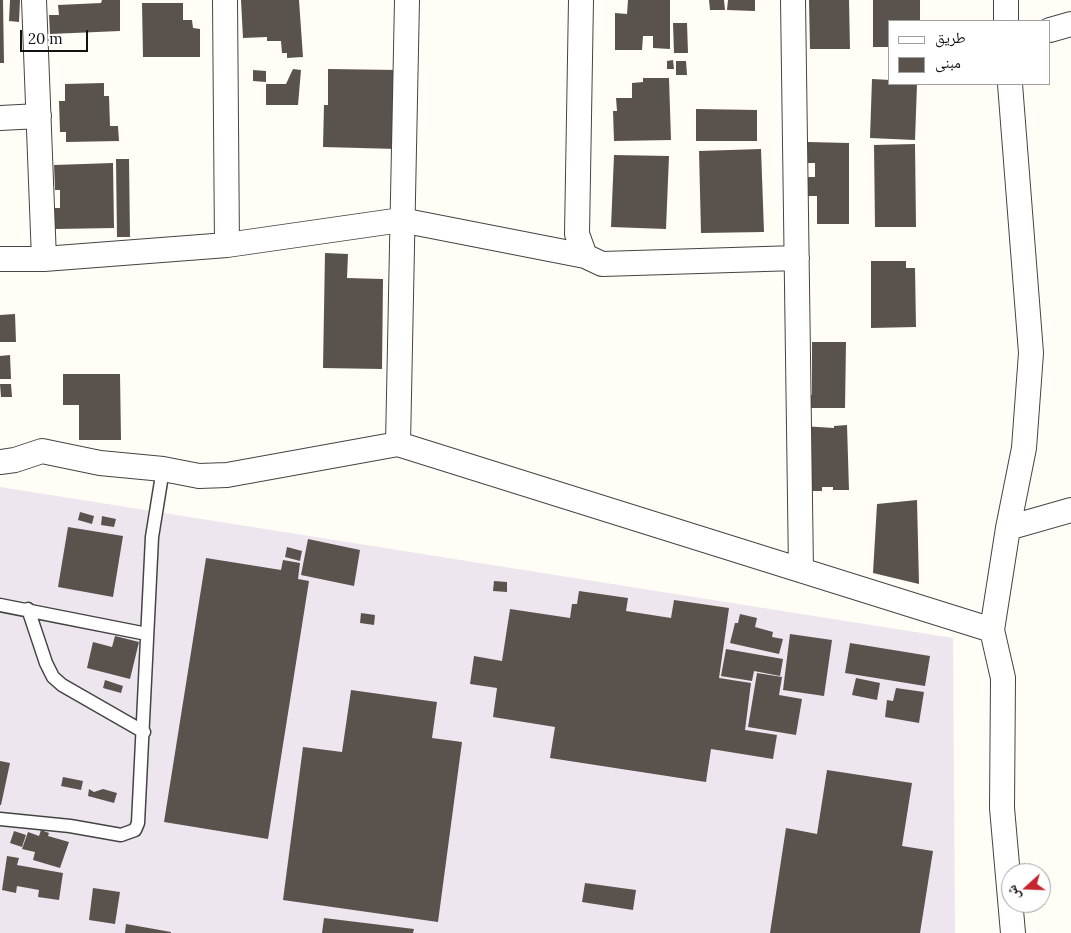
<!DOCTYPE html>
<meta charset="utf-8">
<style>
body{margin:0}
#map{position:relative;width:1071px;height:933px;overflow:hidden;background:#fffdf5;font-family:Lora,"Noto Naskh Arabic",serif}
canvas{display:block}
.legend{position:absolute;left:888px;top:20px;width:162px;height:65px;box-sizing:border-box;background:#fff;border:1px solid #a0a0a0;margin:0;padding:6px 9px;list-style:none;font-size:15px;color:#111}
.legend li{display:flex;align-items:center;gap:10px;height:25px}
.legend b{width:25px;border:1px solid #a0a0a0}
.north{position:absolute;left:1001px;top:863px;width:50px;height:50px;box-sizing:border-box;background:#fff;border:1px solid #a0a0a0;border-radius:50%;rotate:250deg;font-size:14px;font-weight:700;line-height:20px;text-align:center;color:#111}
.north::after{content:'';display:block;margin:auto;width:18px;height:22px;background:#c4262e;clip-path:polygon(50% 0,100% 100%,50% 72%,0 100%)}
.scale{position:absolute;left:20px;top:30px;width:68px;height:22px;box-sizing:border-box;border:2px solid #111;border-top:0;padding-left:6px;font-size:15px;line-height:18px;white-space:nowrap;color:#111;-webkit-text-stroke:4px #fff;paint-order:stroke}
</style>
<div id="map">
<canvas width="1071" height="933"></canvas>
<ul class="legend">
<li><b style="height:6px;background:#fff"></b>طريق</li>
<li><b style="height:14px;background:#5a524d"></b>مبنى</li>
</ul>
<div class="north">ش</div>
<div class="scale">20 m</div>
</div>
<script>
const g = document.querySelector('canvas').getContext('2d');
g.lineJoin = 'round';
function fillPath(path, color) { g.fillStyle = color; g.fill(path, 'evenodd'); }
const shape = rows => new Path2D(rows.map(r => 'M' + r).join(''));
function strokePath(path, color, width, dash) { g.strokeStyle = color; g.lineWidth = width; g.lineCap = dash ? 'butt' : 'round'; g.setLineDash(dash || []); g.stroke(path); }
const industrial = shape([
 [0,487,953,638,955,933,0,933]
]);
const building = shape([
 [0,0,3,0,4,63,0,63],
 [10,0,20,0,19,22,9,21],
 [102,0,120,0,120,31,50,34,49,15,59,15,58,5,101,3],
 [241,0,299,0,303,57,287,58,287,53,282,53,281,41,267,41,267,37,243,38],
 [628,0,670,0,670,49,653,48,653,36,643,36,642,50,615,50,615,13,627,14],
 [709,0,724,0,725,10,710,10],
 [728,0,755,0,755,11,727,10],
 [809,0,849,0,850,49,810,49],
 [873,0,920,0,920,21,890,21,890,47,873,47],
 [142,3,183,3,183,20,192,20,193,28,200,29,200,57,143,57],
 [673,23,687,23,688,53,674,53],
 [673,60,674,69,667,69,667,61],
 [676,61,686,61,687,75,676,75],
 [293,69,301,70,298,105,266,105,266,84,286,84],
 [328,69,398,70,397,149,323,147,324,105,328,105],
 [253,70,266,71,266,82,253,81],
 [643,78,669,78,671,140,614,141,613,111,617,111,616,98,632,98,632,83,643,82],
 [872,79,890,80,890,84,917,84,915,140,870,138],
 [104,83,104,96,109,96,110,126,118,126,119,141,66,142,66,132,60,132,59,101,65,101,65,84],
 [696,109,757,110,757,141,696,141],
 [808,142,849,143,849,224,817,224,817,196,805,196,805,177,815,177,815,163,808,163],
 [915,144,916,227,875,227,874,145],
 [761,149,764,232,701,233,699,151],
 [614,155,669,156,666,229,611,227],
 [116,159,129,159,130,237,117,237],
 [113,163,114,228,55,229,55,208,60,208,60,190,55,190,54,165],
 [325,253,348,254,347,278,383,279,382,369,323,368],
 [871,261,906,261,906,268,915,268,916,327,871,328],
 [15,314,16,342,0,342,0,315],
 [812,342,846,342,845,408,803,408,803,395,812,395],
 [10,355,11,379,0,379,0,356],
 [63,374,120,374,121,440,79,440,79,405,63,405],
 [0,384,11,384,12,397,1,397],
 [847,425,849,490,833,490,833,487,822,487,822,491,803,491,802,426,834,428,834,426],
 [917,500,919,584,873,573,877,504],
 [80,512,94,516,92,524,78,520],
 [102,516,116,519,114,527,101,525],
 [68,527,123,536,113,597,58,587],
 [308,539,360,550,354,586,301,575],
 [287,547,302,551,300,561,285,557],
 [206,558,281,570,283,560,300,563,298,579,309,581,268,839,164,822],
 [494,581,507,582,507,592,493,591],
 [579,591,628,598,626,611,671,618,674,600,729,608,719,678,751,683,745,730,777,735,773,759,711,749,706,782,550,758,555,727,493,717,497,688,470,684,474,656,502,661,510,609,570,618,572,604,577,604],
 [361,613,375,615,374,625,360,623],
 [740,614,757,618,755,627,773,632,772,637,783,639,779,654,730,643,735,623,738,623],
 [790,634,832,640,824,696,783,690],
 [115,636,139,642,130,679,87,668,93,642,112,647],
 [850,643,930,656,925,686,845,673],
 [726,649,783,659,780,676,754,671,752,681,721,676],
 [757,673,782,677,779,695,802,699,796,735,748,727],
 [856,678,880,683,877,700,852,695],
 [105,680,123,686,121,693,103,688],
 [896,688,924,692,919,723,885,717,887,700,893,701],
 [351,690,437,702,432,738,462,742,438,922,283,900,303,747,342,752],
 [0,761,10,763,1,805,0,805],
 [827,770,912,783,902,846,933,851,920,933,770,933,786,828,817,834],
 [63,777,83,781,81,790,61,786],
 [89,789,94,792,103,789,117,793,114,803,88,796],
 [41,830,49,833,48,836,69,842,60,868,33,860,35,852,22,849,28,832,39,836],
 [14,831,26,835,22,847,10,843],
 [7,856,19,858,17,865,63,873,59,900,38,897,39,890,17,886,16,893,2,890],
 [585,883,636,890,633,910,582,902],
 [93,888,120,892,115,924,89,920],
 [324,918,414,929,413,933,322,933],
 [126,924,171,932,171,933,125,933]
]);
const service = shape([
 [0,605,147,634],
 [28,609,46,663,53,677,62,685,144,732],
 [0,819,70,826,121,835,135,830,138,823,152,537,163,469]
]);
const minor = shape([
 [34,0,44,259],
 [225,0,227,245],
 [581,0,577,234,585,256,602,264,797,258],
 [793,0,801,570],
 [1006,0,1006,21],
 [1050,30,1071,24],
 [1010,84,1031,353,1024,448,1008,528,992,630,1003,678,1002,808,1013,933],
 [0,118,39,116],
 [0,259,44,259,227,245,401,220,585,256],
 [398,444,407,0],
 [0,462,15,460,42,451,100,463,163,469,199,476,227,475,398,444,992,630],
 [1008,528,1071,510]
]);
fillPath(industrial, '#eee6ef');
fillPath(building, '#5a524d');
strokePath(service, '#444', 15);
strokePath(minor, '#444', 26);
strokePath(service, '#fff', 12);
strokePath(minor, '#fff', 24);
</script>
